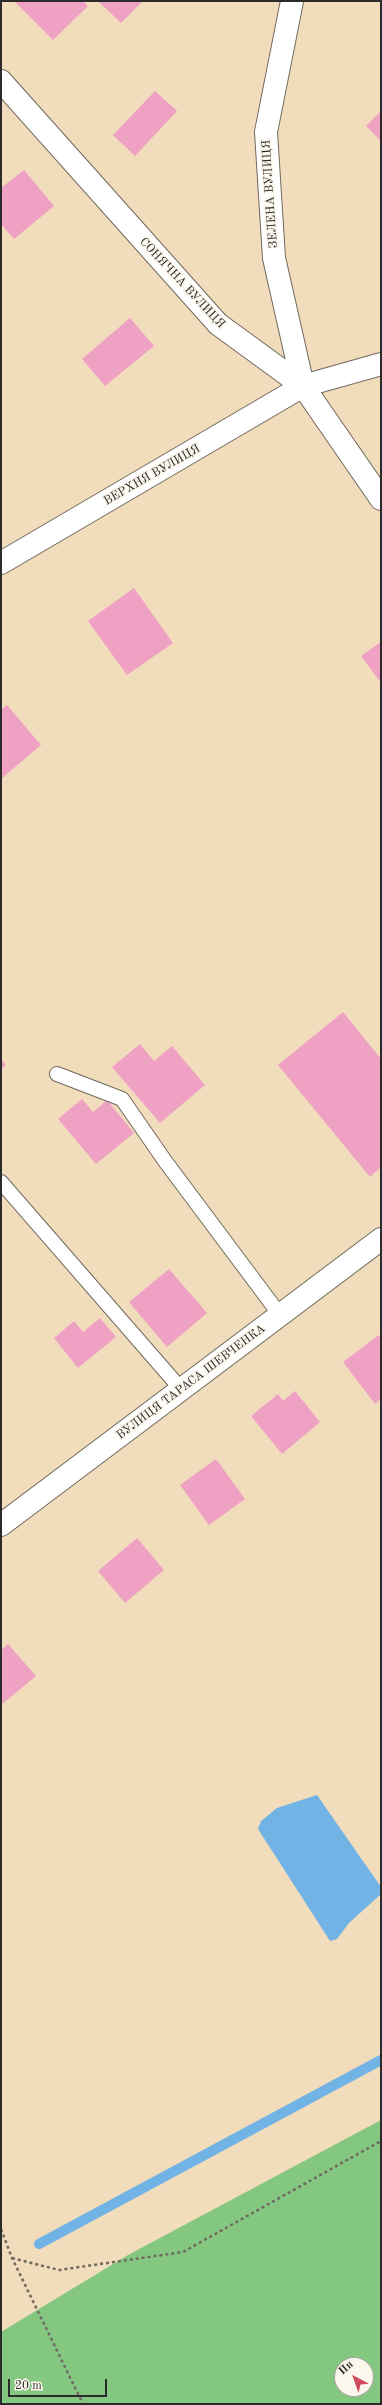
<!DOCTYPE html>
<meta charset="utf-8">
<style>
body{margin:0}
#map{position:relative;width:382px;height:2405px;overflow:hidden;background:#f1dcbc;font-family:"Old Standard TT",serif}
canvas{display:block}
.frame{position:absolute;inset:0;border:2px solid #2b2b2b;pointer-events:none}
.north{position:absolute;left:334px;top:2357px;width:40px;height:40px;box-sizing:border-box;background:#fbf7ec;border:1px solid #a8a59f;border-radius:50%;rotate:319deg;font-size:11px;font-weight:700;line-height:16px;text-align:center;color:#2b2b2b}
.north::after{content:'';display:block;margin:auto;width:14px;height:18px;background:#d1495b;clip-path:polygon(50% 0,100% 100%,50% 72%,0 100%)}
.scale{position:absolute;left:8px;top:2379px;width:99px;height:18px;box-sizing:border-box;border:2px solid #2b2b2b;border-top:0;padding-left:5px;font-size:12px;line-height:14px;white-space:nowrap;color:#2b2b2b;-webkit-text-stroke:3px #fbf7ec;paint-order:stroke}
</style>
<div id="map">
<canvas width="382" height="2405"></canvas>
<div class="frame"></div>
<div class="north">Пн</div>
<div class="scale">20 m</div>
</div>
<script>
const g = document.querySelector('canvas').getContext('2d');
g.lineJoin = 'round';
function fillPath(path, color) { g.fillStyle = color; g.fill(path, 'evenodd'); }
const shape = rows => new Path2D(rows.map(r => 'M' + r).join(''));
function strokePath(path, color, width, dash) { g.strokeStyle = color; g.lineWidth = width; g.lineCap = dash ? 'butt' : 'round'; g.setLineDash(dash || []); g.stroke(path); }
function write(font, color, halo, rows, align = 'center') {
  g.font = font + ' "Old Standard TT",serif'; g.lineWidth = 3.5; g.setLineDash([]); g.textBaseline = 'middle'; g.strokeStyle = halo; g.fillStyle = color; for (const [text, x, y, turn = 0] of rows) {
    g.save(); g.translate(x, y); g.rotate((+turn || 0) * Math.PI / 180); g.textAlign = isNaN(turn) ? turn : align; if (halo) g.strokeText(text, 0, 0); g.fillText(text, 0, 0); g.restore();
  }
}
const green = shape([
 [381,2120,381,2404,1,2404,1,2332,128,2255],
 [342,2365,366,2365,366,2389,342,2389]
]);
const water = shape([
 [317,1795,381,1887,381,1894,349,1923,337,1939,330,1941,258,1829,261,1821,277,1808]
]);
const stream = shape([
 [39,2244,381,2060]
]);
const building = shape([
 [14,1,83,1,88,6,53,40],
 [98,1,143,1,121,23],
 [155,91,177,111,135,156,113,135],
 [381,111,381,141,366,126],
 [24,170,54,206,14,239,1,224,1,188],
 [130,318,154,346,105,386,82,359],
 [134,588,173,643,127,675,88,621],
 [381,642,381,683,361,656],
 [7,705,41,745,1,779,1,710],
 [343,1012,381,1059,381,1167,370,1177,278,1065],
 [140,1044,154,1061,172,1046,205,1085,160,1123,112,1067],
 [1,1059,6,1065,1,1069],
 [82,1099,93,1112,107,1100,134,1133,96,1164,58,1119],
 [169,1269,207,1313,167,1347,129,1302],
 [100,1318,116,1337,78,1368,54,1338,74,1321,83,1332],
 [379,1335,381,1337,381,1399,375,1404,343,1362],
 [295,1391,320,1422,282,1454,251,1416,278,1394,283,1401],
 [216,1459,245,1499,209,1525,180,1485],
 [137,1538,164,1570,125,1603,98,1571],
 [8,1644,36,1676,1,1705,1,1650]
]);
const path = shape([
 [1,2229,12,2258,83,2404],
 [12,2258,59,2270,183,2252,381,2141]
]);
const service = shape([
 [57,1074,122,1099,165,1161,280,1315],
 [1,1182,181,1389]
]);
const minor = shape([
 [292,1,266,132,274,258,303,386],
 [1,81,218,324,303,386,381,499],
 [1,563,303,386,381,364]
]);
const tertiary = shape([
 [1,1525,381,1239]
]);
const streetNames = [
 ["ЗЕЛЕНА ВУЛИЦЯ",270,194,-94],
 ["СОНЯЧНА ВУЛИЦЯ",182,283,47],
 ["ВЕРХНЯ ВУЛИЦЯ",152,475,-30],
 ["ВУЛИЦЯ ТАРАСА ШЕВЧЕНКА",191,1382,-37]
];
fillPath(green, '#84c780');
fillPath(water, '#72b3e6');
strokePath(stream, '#72b3e6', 10);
fillPath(building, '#efa1c3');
strokePath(service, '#70695e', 16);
strokePath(minor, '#70695e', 24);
strokePath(tertiary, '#70695e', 24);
strokePath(path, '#70695e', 2.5, [3, 3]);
strokePath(service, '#fff', 14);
strokePath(minor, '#fff', 22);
strokePath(tertiary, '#fff', 22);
write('12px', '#2b2b2b', '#fbf7ec', streetNames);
</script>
